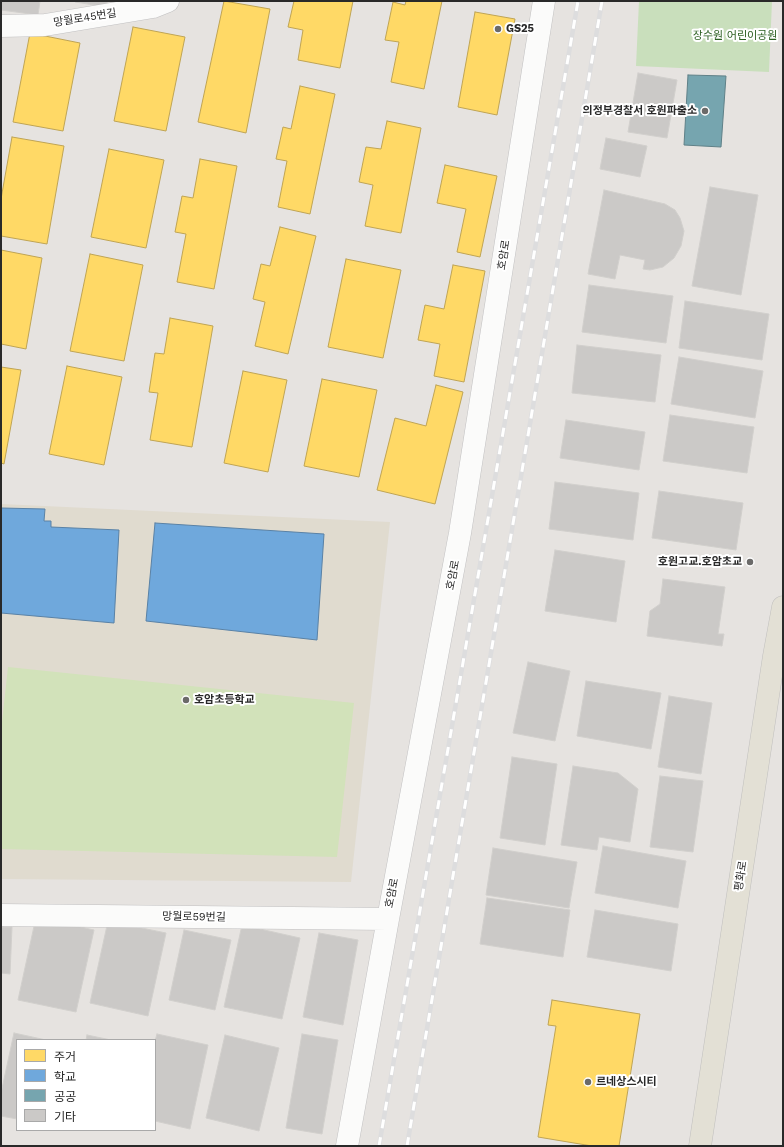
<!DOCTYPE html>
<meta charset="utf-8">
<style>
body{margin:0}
#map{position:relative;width:784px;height:1147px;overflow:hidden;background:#e6e3e0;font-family:"Work Sans","Noto Sans KR",sans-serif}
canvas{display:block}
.frame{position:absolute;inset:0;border:2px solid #292929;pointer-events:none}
.legend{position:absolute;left:16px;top:1039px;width:140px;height:92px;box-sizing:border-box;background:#fff;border:1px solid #a9a9a9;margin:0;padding:5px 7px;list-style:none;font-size:12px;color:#292929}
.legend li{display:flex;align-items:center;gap:8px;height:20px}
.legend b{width:20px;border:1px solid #a9a9a9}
</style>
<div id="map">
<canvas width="784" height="1147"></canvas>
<div class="frame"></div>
<ul class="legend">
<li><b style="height:11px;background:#ffd966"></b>주거</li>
<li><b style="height:11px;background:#6fa8dc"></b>학교</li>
<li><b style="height:11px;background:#76a5af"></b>공공</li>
<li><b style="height:11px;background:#cbc9c7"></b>기타</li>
</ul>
</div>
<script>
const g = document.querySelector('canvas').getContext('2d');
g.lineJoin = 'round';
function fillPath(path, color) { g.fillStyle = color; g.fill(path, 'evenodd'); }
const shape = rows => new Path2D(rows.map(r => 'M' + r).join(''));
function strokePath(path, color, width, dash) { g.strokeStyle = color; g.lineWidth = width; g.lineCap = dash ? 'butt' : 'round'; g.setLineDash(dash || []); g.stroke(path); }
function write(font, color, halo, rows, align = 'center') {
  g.font = font + ' "Work Sans","Noto Sans KR",sans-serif'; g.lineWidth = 4; g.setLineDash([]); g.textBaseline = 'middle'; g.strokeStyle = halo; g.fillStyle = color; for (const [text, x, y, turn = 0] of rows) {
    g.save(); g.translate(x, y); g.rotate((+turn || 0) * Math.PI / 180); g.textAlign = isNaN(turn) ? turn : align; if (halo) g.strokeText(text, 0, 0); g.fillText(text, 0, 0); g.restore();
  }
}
const education = shape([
 [1,504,390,522,351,882,1,879]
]);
const green = shape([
 [639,1,772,1,769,72,636,66]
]);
const pitch = shape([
 [8,667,354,703,337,857,1,849,1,731]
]);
const homes = shape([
 [224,1,270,9,246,133,198,122,224,1],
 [294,1,353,1,340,68,298,60,303,30,288,27,294,1],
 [406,1,442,1,424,89,391,82,399,42,385,40,393,2,405,5,406,1],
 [475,12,515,19,497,115,458,107,475,12],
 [133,27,185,37,166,131,114,121,133,27],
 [30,33,80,43,63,131,13,122,30,33],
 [300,86,335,94,310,214,278,207,287,161,276,159,283,127,291,129,300,86],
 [387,121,421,128,401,233,365,226,373,185,359,182,366,147,381,149,387,121],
 [12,137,64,146,47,244,1,236,1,199,12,137],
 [109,149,164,160,146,248,91,237,109,149],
 [200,159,237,166,214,289,177,282,186,234,175,232,182,196,193,198,200,159],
 [445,165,497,176,480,257,457,252,466,209,437,203,445,165],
 [280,227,316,236,288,354,255,346,265,302,253,299,261,264,270,266,280,227],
 [1,250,42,258,26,349,1,344,1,250],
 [90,254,143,265,124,361,70,351,90,254],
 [346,259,401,270,383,358,328,347,346,259],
 [453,265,485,271,464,382,434,376,440,344,418,340,425,305,444,309,453,265],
 [170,318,213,326,192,447,150,440,158,393,149,392,155,353,164,354,170,318],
 [67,366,122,377,104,465,49,454,67,366],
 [1,367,21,370,4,464,1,463,1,367],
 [243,371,287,380,268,472,224,463,243,371],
 [322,379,377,390,359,477,304,466,322,379],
 [436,385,463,392,435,504,377,490,395,418,426,426,436,385],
 [552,1000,640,1014,619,1146,592,1146,538,1137,556,1026,548,1025,552,1000]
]);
const schools = shape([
 [1,508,45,509,44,521,51,521,51,527,119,530,114,623,1,613,1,508],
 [155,523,324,534,317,640,146,621,155,523]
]);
const public = shape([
 [688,75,726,76,721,147,684,145,688,75]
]);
const building = shape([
 [1,1,40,1,38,15,1,10,1,1],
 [76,1,108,1,107,7,75,2,76,1],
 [638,73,677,80,667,138,628,132,638,73],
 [606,138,647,146,640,177,600,169,606,138],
 [710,187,758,195,741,295,692,286,710,187],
 [604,190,665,204,675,210,680,218,684,231,681,246,674,258,663,267,650,270,643,269,645,260,620,255,615,279,588,274,604,190],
 [589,285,673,296,666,343,582,332,589,285],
 [685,301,769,314,762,360,679,348,685,301],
 [577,345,661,355,655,402,572,393,577,345],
 [679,357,763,371,755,418,671,404,679,357],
 [670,415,754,427,747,473,663,461,670,415],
 [566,420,645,432,639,470,560,458,566,420],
 [555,482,639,493,633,540,549,529,555,482],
 [659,491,743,503,736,550,652,538,659,491],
 [555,550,625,561,616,622,545,611,555,550],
 [663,579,725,587,718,634,724,634,722,646,647,636,650,611,660,604,663,579],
 [528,662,570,671,555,741,513,733,528,662],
 [586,681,661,693,651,749,577,736,586,681],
 [669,696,712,703,701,774,658,767,669,696],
 [512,757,557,764,545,845,500,838,512,757],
 [573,766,618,773,638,789,630,842,599,837,597,850,561,845,573,766],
 [660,776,703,781,693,852,650,847,660,776],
 [603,846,686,861,678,908,595,893,603,846],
 [493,848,577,862,569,908,486,895,493,848],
 [487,898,570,910,563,957,480,944,487,898],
 [595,910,678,924,671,971,587,957,595,910],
 [36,917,94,930,76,1012,18,1000,36,917],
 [108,921,166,933,148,1016,90,1003,108,921],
 [242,925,300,938,282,1019,224,1007,242,925],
 [1,927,12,927,10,974,1,973,1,927],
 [184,930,231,940,215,1010,169,1000,184,930],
 [319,933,358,940,343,1025,303,1017,319,933],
 [14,1033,46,1040,17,1040,17,1119,1,1116,1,1093,14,1033],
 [157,1034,208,1045,190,1129,155,1121,155,1041,157,1034],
 [302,1034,338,1040,322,1134,286,1128,302,1034],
 [87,1035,111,1040,86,1040,87,1035],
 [225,1035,279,1048,259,1131,206,1118,225,1035]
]);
const minor = shape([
 [1,26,45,25,153,7,168,1],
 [1,915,388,919],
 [347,1146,388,919,460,533,544,1]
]);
const major = shape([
 [700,1146,774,656,783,607]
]);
const rail = shape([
 [379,1146,578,1],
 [407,1146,602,1]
]);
const markers = [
 [498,29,4,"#6b6a69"],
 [705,111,4,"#6b6a69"],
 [750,562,4,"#6b6a69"],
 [186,700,4,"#6b6a69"],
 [588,1082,4,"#6b6a69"]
];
const streetNames = [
 ["망월로45번길",85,18,-9],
 ["호암로",504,255,-81],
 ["호암로",453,575,-79],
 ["평화로",741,876,-81],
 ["호암로",392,893,-79],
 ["망월로59번길",194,917,1]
];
const poiNames = [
 ["GS25",506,29],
 ["의정부경찰서 호원파출소",697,111,"right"],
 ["호원고교.호암초교",742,562,"right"],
 ["호암초등학교",194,700],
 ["르네상스시티",596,1082]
];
const parkNames = [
 ["장수원 어린이공원",735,36]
];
fillPath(education, '#e0dbcf');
fillPath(green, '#c9dfbc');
fillPath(pitch, '#d2e2ba');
fillPath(homes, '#ffd966');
strokePath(homes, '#bfa454', 1);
fillPath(schools, '#6fa8dc');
strokePath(schools, '#5a82a6', 1);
fillPath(public, '#76a5af');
strokePath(public, '#5f8087', 1);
fillPath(building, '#cbc9c7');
strokePath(building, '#d1cfcc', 1);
strokePath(minor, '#c1c0c1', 23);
strokePath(major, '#bfbebd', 23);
strokePath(minor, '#fbfbfa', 22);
strokePath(major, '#e3e0d5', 22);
strokePath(rail, '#ddddde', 4.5);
strokePath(rail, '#fff', 3, [9]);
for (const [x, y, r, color] of markers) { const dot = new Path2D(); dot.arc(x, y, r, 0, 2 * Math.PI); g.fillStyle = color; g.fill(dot); strokePath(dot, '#fff', 1.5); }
write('11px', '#292929', '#fff', streetNames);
write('bold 11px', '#292929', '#fff', poiNames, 'left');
write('11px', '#2c5f21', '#fff', parkNames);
</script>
